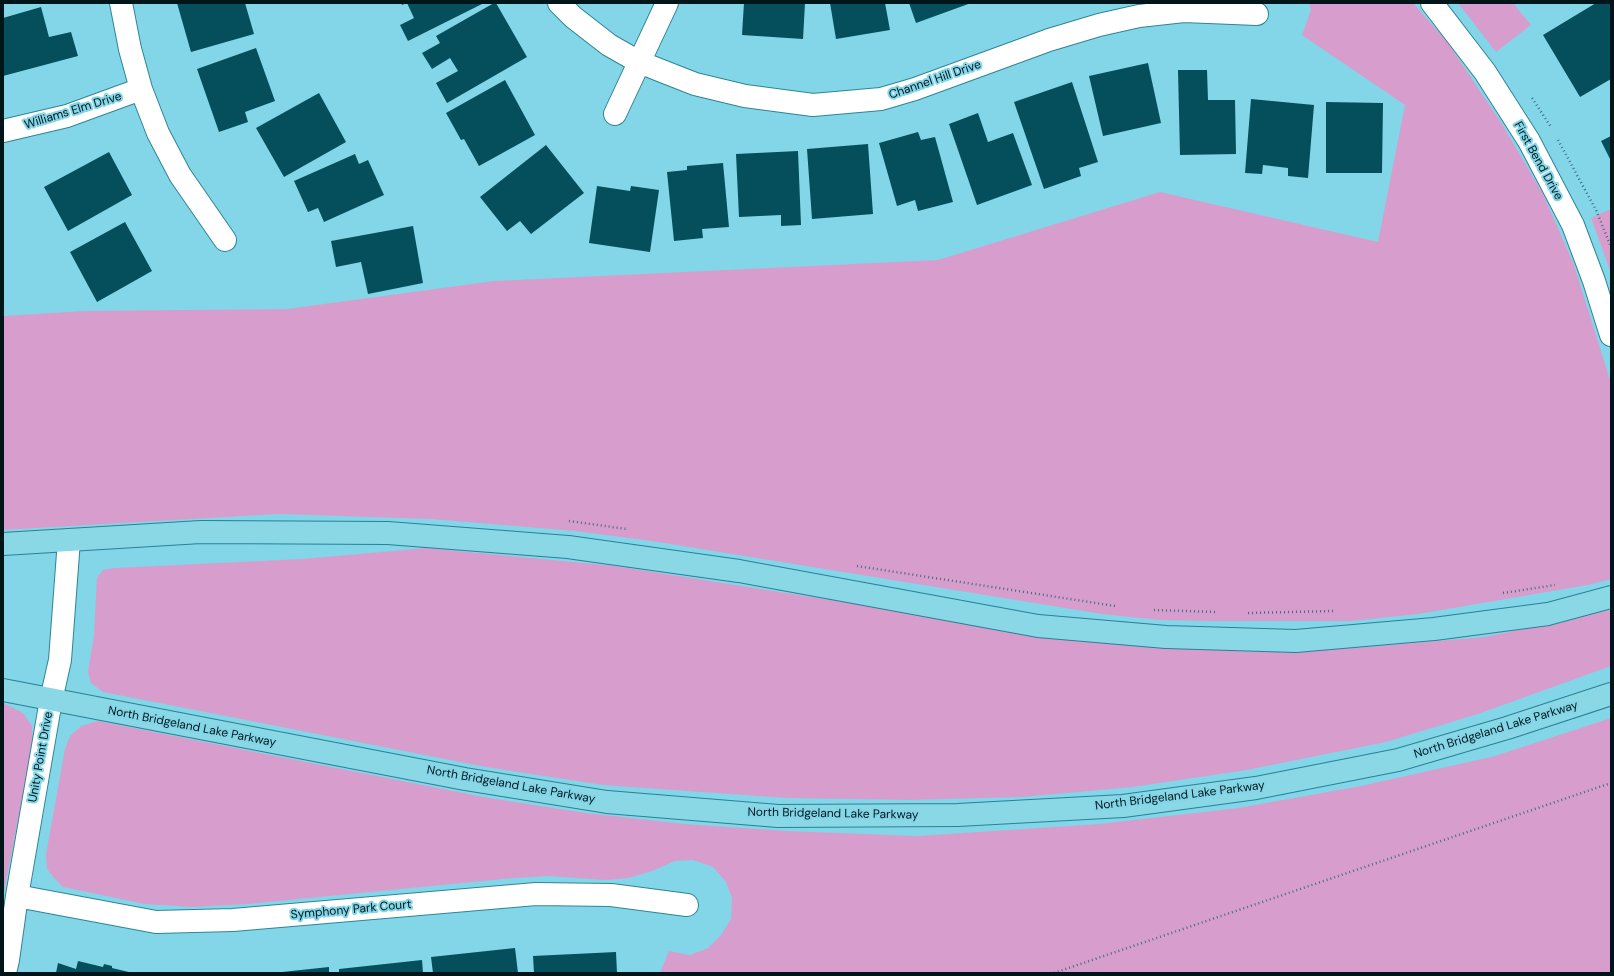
<!DOCTYPE html>
<style>
body{margin:0}
#map{position:relative;width:1614px;height:976px;overflow:hidden;background:#83d6e8;font-family:"DM Sans",sans-serif}
canvas{display:block}
.frame{position:absolute;inset:0;border:4px solid #00151a;pointer-events:none}
</style>
<div id="map">
<canvas width="1614" height="976"></canvas>
<div class="frame"></div>
</div>
<script>
const g = document.querySelector('canvas').getContext('2d');
g.lineJoin = 'round';
function fillPath(path, color) { g.fillStyle = color; g.fill(path, 'evenodd'); }
const shape = rows => new Path2D(rows.map(r => 'M' + r).join(''));
function strokePath(path, color, width, dash) { g.strokeStyle = color; g.lineWidth = width; g.lineCap = dash ? 'butt' : 'round'; g.setLineDash(dash || []); g.stroke(path); }
function write(font, color, halo, rows, align = 'center') {
  g.font = font + ' "DM Sans",sans-serif'; g.lineWidth = 4; g.setLineDash([]); g.textBaseline = 'middle'; g.strokeStyle = halo; g.fillStyle = color; for (const [text, x, y, turn = 0] of rows) {
    g.save(); g.translate(x, y); g.rotate((+turn || 0) * Math.PI / 180); g.textAlign = isNaN(turn) ? turn : align; if (halo) g.strokeText(text, 0, 0); g.fillText(text, 0, 0); g.restore();
  }
}
const green = shape([
 [1309,3,1413,3,1448,43,1502,124,1543,194,1574,265,1611,383,1611,579,1588,585,1418,614,1351,621,1207,621,1159,620,1102,614,658,542,575,531,431,519,278,514,3,530,3,316,84,311,287,309,494,281,938,260,1160,192,1378,242,1405,105,1302,35,1311,10],
 [1458,3,1513,3,1531,25,1496,52],
 [1611,209,1611,273,1591,218],
 [426,548,615,566,1103,643,1251,652,1356,648,1484,637,1563,621,1611,610,1611,666,1478,714,1386,742,1247,770,1133,787,1022,797,909,800,786,798,603,785,486,767,103,692,91,683,88,672,94,635,97,578,103,570,114,568,302,559],
 [3,703,23,713,32,726,33,742,3,897],
 [1611,718,1611,973,660,973,669,951,690,955,708,948,721,935,731,919,732,898,726,882,713,867,693,860,675,861,652,871,629,878,606,880,547,876,503,879,248,904,193,907,145,904,63,887,55,879,47,869,46,854,65,749,70,736,81,726,98,721,489,798,586,813,685,824,787,831,917,836,1099,824,1238,808,1361,786,1495,756]
]);
const building = shape([
 [177,3,245,3,254,34,191,52],
 [401,3,484,3,408,41,400,25,414,18,407,3,402,5],
 [494,3,496,3,527,57,447,103,436,83,458,71,450,58,432,69,422,53,440,43,436,36],
 [744,3,805,3,803,39,742,35],
 [830,3,885,3,890,30,836,39],
 [909,3,971,3,916,23],
 [1596,3,1611,3,1611,79,1580,97,1543,35],
 [41,7,49,37,71,32,78,56,3,76,3,18],
 [256,48,275,101,245,112,248,122,219,132,197,69],
 [1148,63,1161,123,1103,136,1089,76],
 [1178,70,1207,70,1208,100,1235,100,1236,154,1180,155],
 [505,80,535,135,479,166,464,139,461,140,446,113],
 [1072,82,1098,162,1079,168,1081,176,1044,189,1014,102],
 [319,93,346,142,284,177,256,128],
 [1251,99,1314,105,1308,178,1288,176,1288,168,1263,165,1262,174,1245,173],
 [1326,102,1383,103,1382,173,1326,173],
 [978,113,988,142,1013,133,1032,185,977,205,949,124],
 [918,132,921,140,935,137,953,202,918,211,915,200,897,206,879,143],
 [1611,136,1611,161,1601,141],
 [868,144,873,214,812,219,807,149],
 [546,145,584,193,531,234,520,221,507,231,480,197],
 [798,151,801,225,781,226,781,215,739,217,736,154],
 [109,152,132,195,68,231,44,187],
 [355,154,359,164,368,160,384,195,324,222,318,208,308,212,294,181],
 [723,163,729,227,702,229,703,238,674,241,667,172,687,170,687,166],
 [597,186,630,191,631,186,659,190,650,252,589,243],
 [125,222,152,271,97,302,70,252],
 [413,226,423,283,368,294,361,262,336,267,331,241],
 [515,948,518,973,433,973,431,957],
 [616,952,617,973,534,973,533,956],
 [422,960,423,973,339,973,339,969],
 [78,961,103,967,104,964,112,966,112,968,133,973,56,973,58,963,76,969],
 [329,967,329,973,282,973,282,972]
]);
const path = shape([
 [1532,98,1551,127],
 [1558,140,1596,210,1611,247],
 [569,521,627,529],
 [857,566,1115,606],
 [1503,593,1555,585],
 [1154,610,1215,612],
 [1248,613,1333,611],
 [1054,973,1611,783]
]);
const minor = shape([
 [121,3,130,49,141,89,158,133,180,175,225,240],
 [559,3,573,17,609,45,639,62,695,84,745,96,813,105,881,99,915,89,1049,40,1099,25,1139,16,1184,11,1257,14],
 [1432,3,1485,72,1529,141,1573,225,1594,281,1611,335],
 [615,114,667,3],
 [3,131,67,116,141,89],
 [17,896,156,922,233,920,536,894,611,895,687,905],
 [5,973,8,960,17,896,51,700,60,660,69,540]
]);
const major = shape([
 [3,544,201,532,388,533,568,547,739,571,1038,626,1166,637,1296,641,1434,629,1548,614,1611,597],
 [3,690,465,779,607,802,778,816,958,815,1123,806,1256,788,1398,760,1507,728,1611,694]
]);
const streetNames = [
 ["Channel Hill Drive",935,80,-19],
 ["Williams Elm Drive",73,111,-17],
 ["First Bend Drive",1538,161,61],
 ["North Bridgeland Lake Parkway",192,727,11],
 ["North Bridgeland Lake Parkway",1496,730,-17],
 ["Unity Point Drive",41,757,-80],
 ["North Bridgeland Lake Parkway",511,785,10],
 ["North Bridgeland Lake Parkway",1180,796,-7],
 ["North Bridgeland Lake Parkway",833,814,1],
 ["Symphony Park Court",351,910,-5]
];
fillPath(green, '#d79ecd');
fillPath(building, '#044f5b');
strokePath(minor, '#2e8595', 24);
strokePath(major, '#278294', 24);
strokePath(path, '#3e717c', 2.5, [1, 3]);
strokePath(minor, '#fff', 22);
strokePath(major, '#8ad7e6', 22);
write('12px', '#00151a', '#83d6e8', streetNames);
</script>
